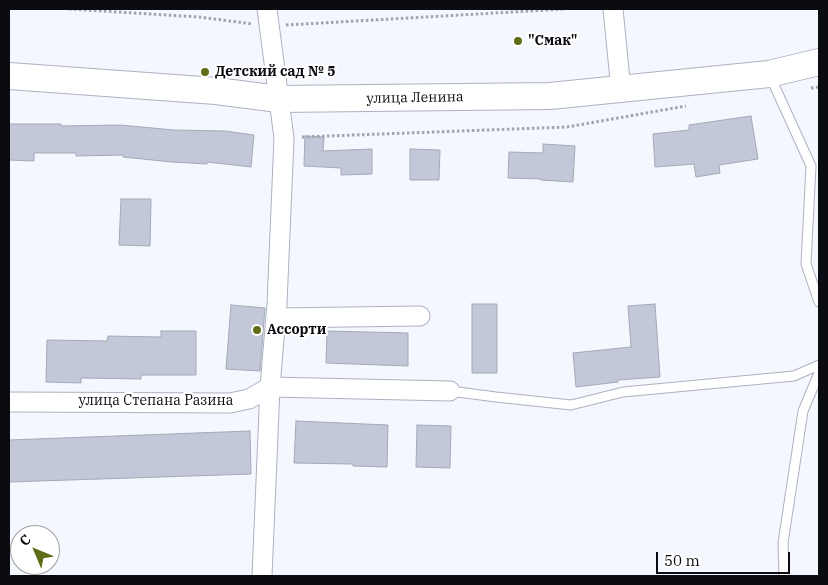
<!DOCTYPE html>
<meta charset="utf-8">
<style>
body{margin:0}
#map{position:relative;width:828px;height:585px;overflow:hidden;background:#f4f7fd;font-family:"IBM Plex Serif",serif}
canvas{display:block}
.frame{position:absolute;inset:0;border:10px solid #0a0c11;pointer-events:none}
.north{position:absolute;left:10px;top:525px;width:50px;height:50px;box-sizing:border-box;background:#fff;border:1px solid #9d9ea0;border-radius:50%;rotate:315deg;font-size:14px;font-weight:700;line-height:20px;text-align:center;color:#0a0c11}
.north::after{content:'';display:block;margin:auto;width:18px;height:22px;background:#606d16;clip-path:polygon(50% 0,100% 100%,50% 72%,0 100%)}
.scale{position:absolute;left:656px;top:552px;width:134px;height:22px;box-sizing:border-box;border:2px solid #0a0c11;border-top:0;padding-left:6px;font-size:15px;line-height:18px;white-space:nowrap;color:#0a0c11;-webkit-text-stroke:4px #fff;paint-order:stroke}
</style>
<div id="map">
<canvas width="828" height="585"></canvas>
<div class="frame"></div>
<div class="north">С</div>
<div class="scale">50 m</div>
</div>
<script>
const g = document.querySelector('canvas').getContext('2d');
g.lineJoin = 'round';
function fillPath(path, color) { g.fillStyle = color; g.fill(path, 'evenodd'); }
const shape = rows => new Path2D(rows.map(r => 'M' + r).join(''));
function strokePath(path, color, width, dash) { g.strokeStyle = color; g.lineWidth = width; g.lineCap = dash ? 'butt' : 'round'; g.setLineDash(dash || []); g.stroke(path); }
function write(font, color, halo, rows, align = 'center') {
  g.font = font + ' "IBM Plex Serif",serif'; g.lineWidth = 4.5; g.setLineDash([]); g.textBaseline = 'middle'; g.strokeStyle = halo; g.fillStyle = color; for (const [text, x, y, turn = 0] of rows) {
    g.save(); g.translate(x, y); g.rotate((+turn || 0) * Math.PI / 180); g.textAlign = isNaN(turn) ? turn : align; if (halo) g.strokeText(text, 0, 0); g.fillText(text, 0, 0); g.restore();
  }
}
const building = shape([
 [751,116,758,159,719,165,720,173,696,177,694,164,655,167,653,134,689,130,689,125,751,116],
 [9,124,61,124,61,126,120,125,174,130,225,131,254,135,251,167,207,162,207,164,172,162,123,157,123,155,76,156,76,153,34,153,34,161,9,160,9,124],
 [305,136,324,137,323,151,372,149,372,174,341,175,341,168,304,166,305,136],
 [543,144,575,146,573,182,541,180,541,179,508,178,509,152,543,153,543,144],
 [410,149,440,150,439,180,410,180,410,149],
 [121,199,151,199,150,246,119,245,121,199],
 [472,304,497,304,497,373,472,373,472,304],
 [655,304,660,377,618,380,618,382,576,387,573,353,631,347,628,306,655,304],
 [231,305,265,308,260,371,226,369,231,305],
 [161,331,196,331,196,375,141,375,141,379,81,378,81,383,46,382,47,340,107,341,108,336,161,337,161,331],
 [327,331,408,333,408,366,326,363,327,331],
 [296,421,388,425,387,467,353,466,353,464,294,463,296,421],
 [417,425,451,426,450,468,416,467,417,425],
 [250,431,251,474,9,482,9,440,250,431]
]);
const path = shape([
 [69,9,199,17,253,24],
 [286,25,565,9],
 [811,88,819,87],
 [302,137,567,127,686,106]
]);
const service = shape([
 [770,76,811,166,806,264,819,302],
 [450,391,496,397,571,405,623,392,794,376,819,365],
 [784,576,783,543,803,411,819,373]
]);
const minor = shape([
 [613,9,621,90],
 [276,318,420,316],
 [9,402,230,403,249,399,270,387,450,391],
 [262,576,270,387,277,304,284,138,267,9]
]);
const secondary = shape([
 [9,76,216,91,279,99,550,96,769,74,819,62]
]);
const markers = [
 [518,41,5,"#606d16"],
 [205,72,5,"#606d16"],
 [257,330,5,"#606d16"]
];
const poiNames = [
 ["\"Смак\"",528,41],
 ["Детский сад № 5",215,72],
 ["Ассорти",267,330]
];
const streetNames = [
 ["улица Ленина",415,98,-1],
 ["улица Степана Разина",156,401]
];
fillPath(building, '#c2c8d8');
strokePath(building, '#a2a9b7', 1);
strokePath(service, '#acb2c1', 11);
strokePath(minor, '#acb2c1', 21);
strokePath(secondary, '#acb2c1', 28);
strokePath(path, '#a2a4aa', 3, [2.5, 2.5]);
strokePath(service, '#fff', 9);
strokePath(minor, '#fff', 19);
strokePath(secondary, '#fff', 26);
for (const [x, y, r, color] of markers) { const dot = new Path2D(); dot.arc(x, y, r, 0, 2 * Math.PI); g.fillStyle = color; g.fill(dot); strokePath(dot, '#fff', 2); }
write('bold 14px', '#0a0c11', '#fff', poiNames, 'left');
write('14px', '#0a0c11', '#fff', streetNames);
</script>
